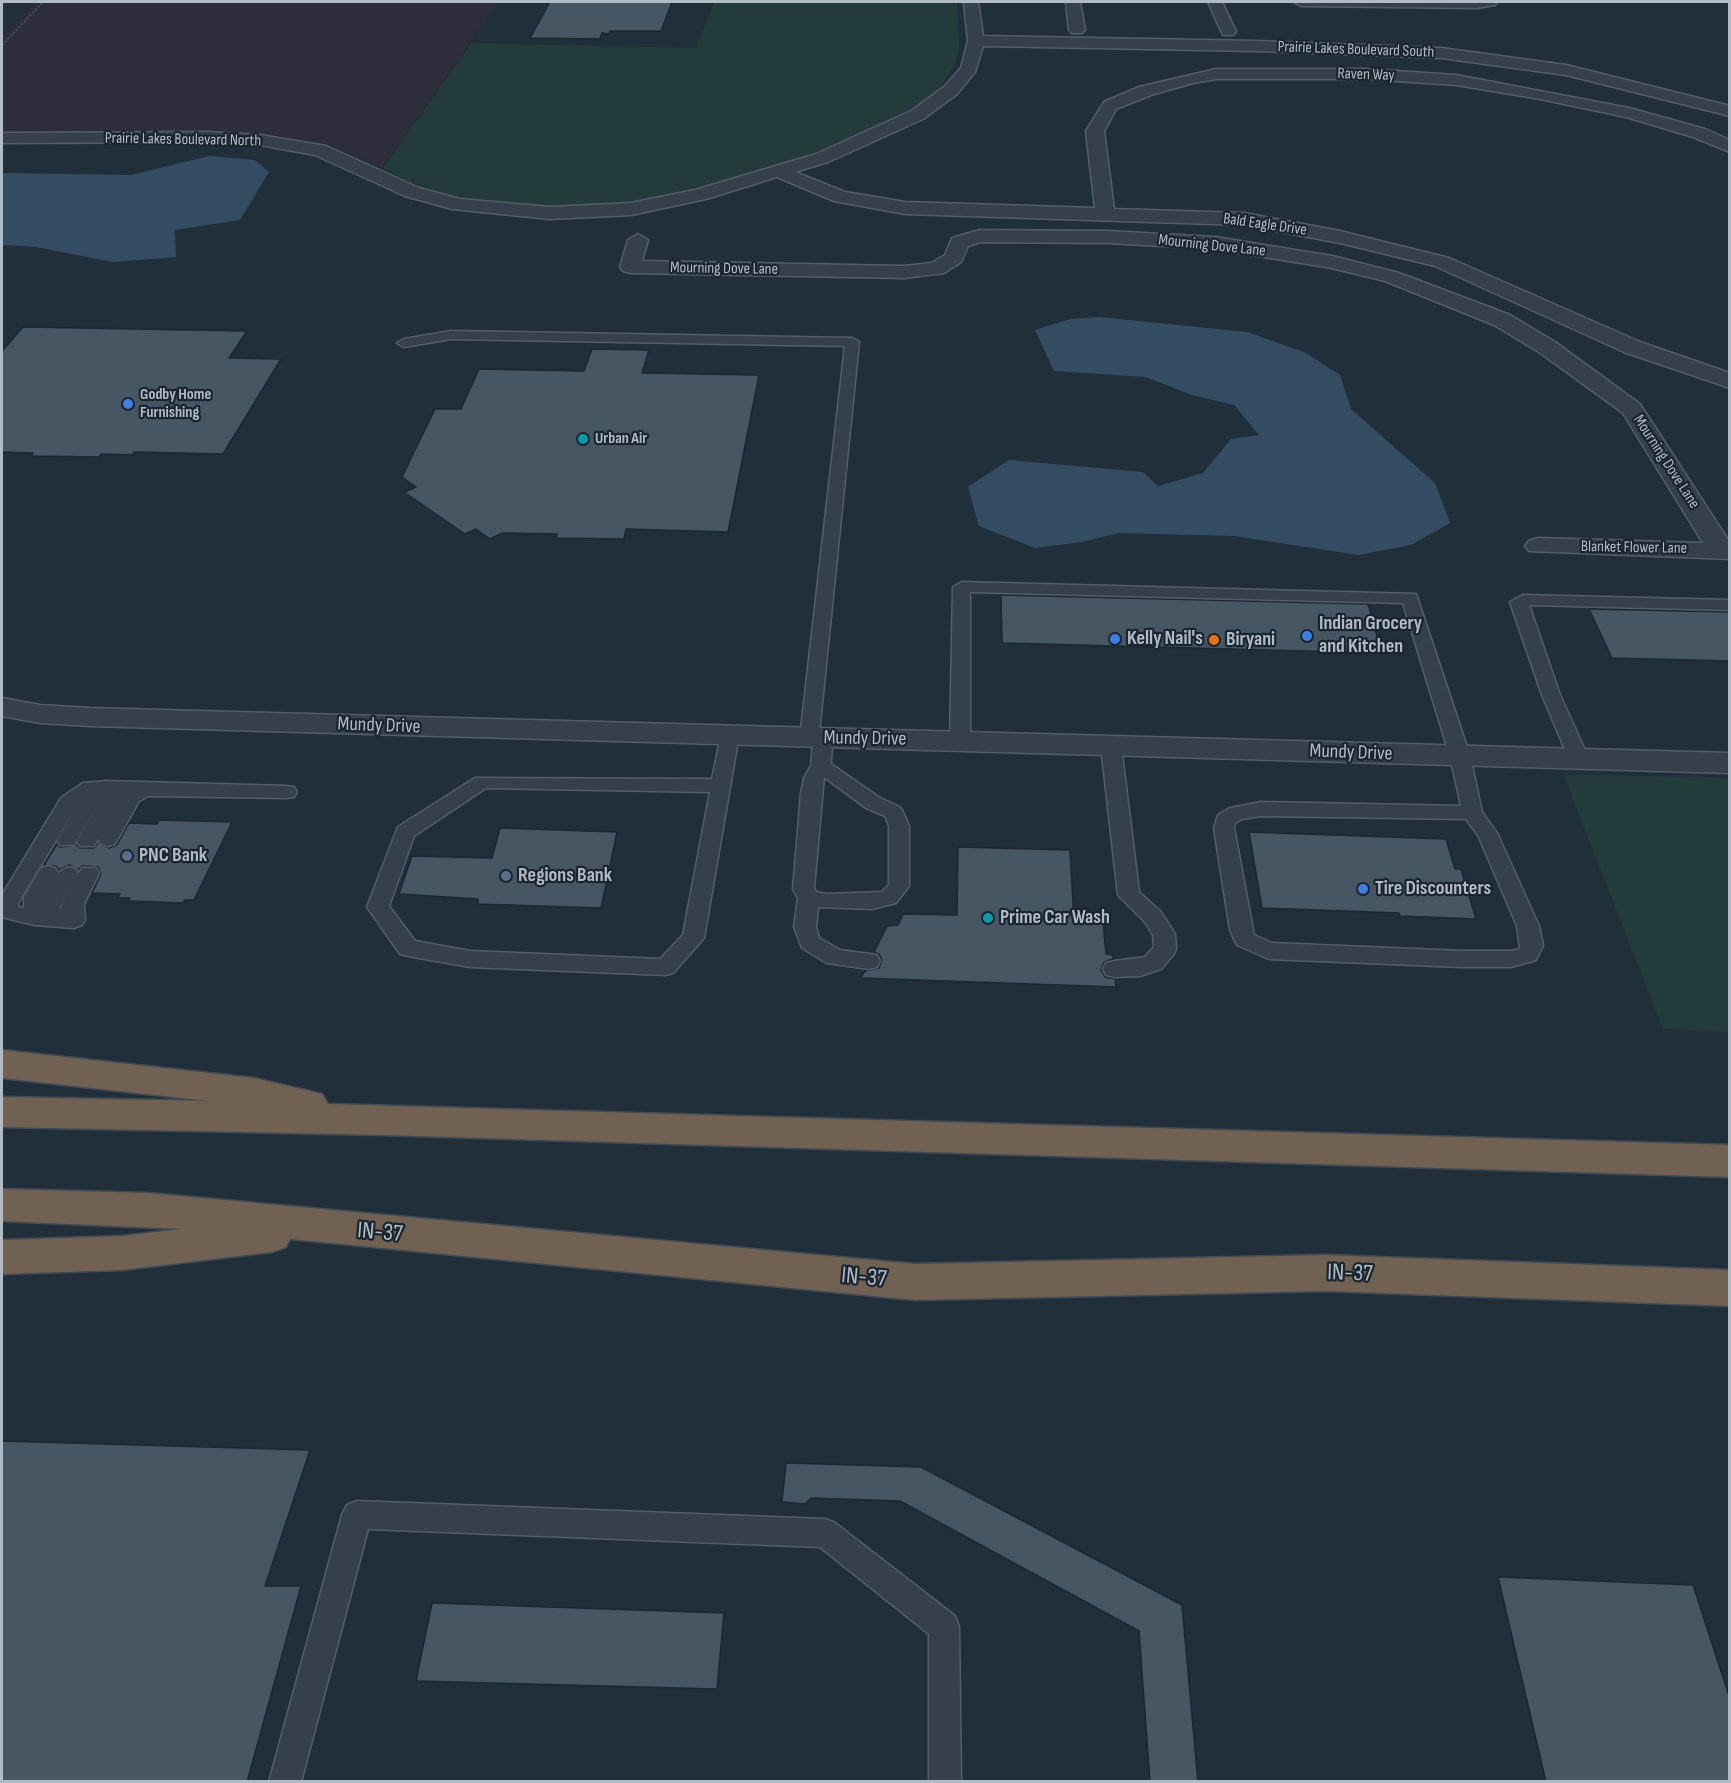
<!DOCTYPE html>
<style>
body{margin:0}
#map{position:relative;width:1731px;height:1783px;overflow:hidden;background:#212f3a;font-family:"Sofia Sans Condensed",sans-serif}
canvas{display:block}
.frame{position:absolute;inset:0;border:3px solid #b0bbc6;pointer-events:none}
</style>
<div id="map">
<canvas width="1731" height="1783"></canvas>
<div class="frame"></div>
</div>
<script>
const g = document.querySelector('canvas').getContext('2d');
g.lineJoin = 'round';
function fillPath(path, color) { g.fillStyle = color; g.fill(path, 'evenodd'); }
const shape = rows => new Path2D(rows.map(r => 'M' + r).join(''));
function strokePath(path, color, width, dash) { g.strokeStyle = color; g.lineWidth = width; g.lineCap = dash ? 'butt' : 'round'; g.setLineDash(dash || []); g.stroke(path); }
function write(font, color, halo, rows, align = 'center') {
  g.font = font + ' "Sofia Sans Condensed",sans-serif'; g.lineWidth = 4.5; g.setLineDash([]); g.textBaseline = 'middle'; g.strokeStyle = halo; g.fillStyle = color; for (const [text, x, y, turn = 0] of rows) {
    g.save(); g.translate(x, y); g.rotate((+turn || 0) * Math.PI / 180); g.textAlign = isNaN(turn) ? turn : align; if (halo) g.strokeText(text, 0, 0); g.fillText(text, 0, 0); g.restore();
  }
}
const medical = shape([
 [36,2,499,2,382,168,328,144,245,133,2,132,2,37]
]);
const green = shape([
 [714,2,957,2,959,48,954,67,943,83,928,98,891,119,848,140,785,163,666,197,608,205,545,207,487,202,451,196,406,180,383,168,472,43,696,48],
 [1563,774,1729,778,1729,1032,1663,1029]
]);
const water = shape([
 [209,156,255,160,269,172,240,220,175,230,176,257,113,262,36,247,2,245,2,173,131,175],
 [1099,317,1247,332,1304,352,1340,375,1351,409,1435,483,1450,523,1411,545,1358,555,1234,536,1119,533,1082,542,1035,548,979,526,968,487,1009,460,1143,472,1158,486,1203,473,1231,439,1259,435,1234,405,1192,395,1146,377,1054,371,1035,330,1070,319]
]);
const building = shape([
 [550,2,672,2,661,31,610,31,609,34,602,33,600,39,530,38,550,2],
 [23,327,247,331,229,358,281,359,223,454,134,452,133,455,101,454,99,457,31,456,33,453,2,452,2,351,23,327],
 [592,349,649,350,642,373,759,375,728,532,626,529,624,539,556,538,557,534,502,533,490,539,476,529,465,534,404,492,416,487,402,477,435,409,461,409,479,369,584,371,592,349],
 [1001,595,1368,604,1382,653,1002,643,1001,595],
 [1589,609,1730,612,1730,661,1612,658,1589,609],
 [159,820,232,822,194,900,185,900,183,903,129,901,130,898,118,898,120,894,92,893,101,874,98,867,82,866,78,870,69,865,59,870,56,866,44,865,57,844,60,847,77,845,80,848,94,848,98,843,109,848,117,845,129,823,157,824,159,820],
 [500,828,617,832,601,908,478,904,478,899,399,894,412,856,492,858,500,828],
 [1249,832,1446,839,1455,869,1461,869,1476,919,1400,916,1399,913,1262,908,1249,832],
 [958,847,1070,850,1074,920,1103,921,1106,954,1113,955,1113,959,1104,962,1101,970,1105,977,1115,979,1116,987,861,978,865,971,879,968,882,960,879,954,874,952,887,926,898,925,903,914,957,915,958,847],
 [2,1441,310,1450,265,1586,301,1586,247,1782,2,1782,2,1441],
 [786,1463,921,1467,1182,1605,1198,1782,1150,1782,1139,1631,900,1501,811,1498,805,1504,782,1502,786,1463],
 [1498,1577,1693,1585,1730,1699,1730,1782,1546,1782,1498,1577],
 [432,1603,724,1613,717,1689,416,1681,432,1603]
]);
const path = shape([
 [2,45,43,2]
]);
const lane = shape([
 [451,331,852,338,859,342,819,733,830,734,832,738,831,764,880,798,900,807,903,812,909,826,909,886,896,903,872,909,818,907,816,927,819,938,840,950,877,955,880,961,877,967,869,969,827,963,802,948,794,927,798,898,793,889,801,793,804,778,811,766,813,743,802,742,800,738,845,346,451,339,404,347,397,343,404,339,451,331],
 [824,777,866,808,885,816,889,826,889,885,882,892,826,894,816,892,814,888,824,777],
 [962,582,1416,594,1470,756,1482,812,1497,833,1539,926,1543,945,1536,960,1511,967,1462,967,1269,959,1237,945,1230,930,1214,828,1218,815,1230,808,1261,802,1461,806,1450,756,1403,603,970,592,970,741,967,745,960,747,953,745,950,741,953,587,962,582],
 [1261,816,1466,819,1478,835,1517,926,1520,949,1511,951,1462,951,1272,943,1254,935,1234,828,1235,823,1242,819,1261,816],
 [1523,595,1730,600,1730,610,1529,605,1560,695,1589,759,1586,763,1579,765,1572,763,1569,759,1542,695,1510,602,1523,595],
 [730,729,739,735,704,938,673,973,665,975,470,967,408,956,400,954,367,907,398,827,475,778,712,779,721,735,730,729],
 [486,788,710,792,683,935,660,959,470,951,415,941,389,906,414,836,486,788],
 [1111,740,1118,742,1121,746,1139,892,1161,912,1175,934,1176,949,1173,955,1161,969,1140,976,1114,977,1106,975,1103,969,1106,963,1114,961,1145,957,1154,947,1153,935,1145,922,1118,895,1101,746,1104,742,1111,740],
 [106,781,287,786,294,787,297,792,294,797,287,798,148,796,139,801,115,844,108,846,101,844,98,839,94,846,80,846,77,841,98,805,74,845,60,845,57,840,77,806,18,903,18,907,24,908,24,897,41,868,48,866,55,868,58,873,68,867,75,869,78,874,82,868,96,868,99,873,84,904,85,920,82,925,74,928,34,925,2,917,2,895,61,798,83,783,106,781],
 [75,880,62,904,61,911,60,907,75,880],
 [357,1501,825,1519,835,1523,955,1616,959,1627,961,1782,929,1782,929,1634,820,1547,368,1529,301,1782,269,1782,342,1515,347,1505,357,1501]
]);
const street = shape([
 [964,2,978,2,983,36,1256,41,1441,48,1566,65,1730,106,1730,116,1566,75,1441,58,1256,51,983,46,975,72,956,95,923,119,828,162,795,172,845,192,905,202,1095,208,1086,131,1104,102,1139,87,1216,69,1366,69,1456,75,1629,108,1705,129,1730,140,1730,152,1693,137,1626,117,1540,99,1456,85,1366,79,1216,79,1193,83,1151,95,1116,109,1104,131,1114,209,1244,213,1340,231,1449,258,1640,342,1730,373,1730,388,1624,352,1435,266,1340,243,1244,225,905,214,834,201,777,177,706,199,631,215,550,219,452,209,405,196,315,155,260,145,209,142,2,143,2,133,209,132,260,135,326,146,419,188,460,199,550,207,631,203,695,190,816,154,911,111,944,87,961,68,968,41,964,2],
 [1066,2,1080,2,1085,30,1082,33,1072,33,1069,30,1066,2],
 [1208,2,1222,2,1236,32,1233,35,1223,35,1208,2],
 [1294,2,1497,2,1495,5,1477,8,1301,6,1294,2],
 [980,230,1108,231,1215,237,1332,256,1399,273,1510,315,1555,342,1640,404,1730,543,1730,559,1529,551,1525,546,1529,541,1538,538,1703,543,1623,413,1539,352,1494,325,1385,281,1332,268,1215,249,1108,243,981,242,968,246,961,262,944,273,904,278,630,273,623,271,620,267,628,240,638,234,648,240,642,261,904,266,932,263,945,255,952,238,980,230],
 [2,698,40,705,90,708,1730,753,1730,773,90,726,40,723,2,716,2,698]
]);
const highway = shape([
 [2,1050,254,1078,322,1094,328,1104,1730,1145,1730,1177,384,1135,2,1127,2,1097,209,1101,2,1078,2,1050],
 [2,1189,148,1193,915,1264,1326,1255,1730,1270,1730,1306,1326,1291,915,1300,290,1239,286,1247,272,1252,122,1270,2,1274,2,1240,122,1236,182,1229,2,1221,2,1189]
]);
const markers = [
 [128,404,6,"#3f7fe0"],
 [583,439,6,"#0f9aa8"],
 [1307,636,6,"#3f7fe0"],
 [1115,639,6,"#3f7fe0"],
 [1214,640,6,"#e8710a"],
 [127,856,6,"#5c6f8a"],
 [506,876,6,"#5c6f8a"],
 [1363,889,6,"#3f7fe0"],
 [988,918,6,"#0f9aa8"]
];
const farStreetnames = [
 ["Prairie Lakes Boulevard South",1356,50,2],
 ["Raven Way",1366,75,2],
 ["Prairie Lakes Boulevard North",183,140,1],
 ["Bald Eagle Drive",1265,225,8],
 ["Mourning Dove Lane",1212,246,6],
 ["Mourning Dove Lane",724,269,1],
 ["Mourning Dove Lane",1666,462,57],
 ["Blanket Flower Lane",1634,548,1]
];
const farPoinames = [
 ["Godby Home",140,395],
 ["Furnishing",140,413],
 ["Urban Air",595,439]
];
const poiNames = [
 ["Indian Grocery",1319,624],
 ["and Kitchen",1319,647],
 ["Kelly Nail's",1127,639],
 ["Biryani",1226,640],
 ["PNC Bank",139,856],
 ["Regions Bank",518,876],
 ["Tire Discounters",1375,889],
 ["Prime Car Wash",1000,918]
];
const streetNames = [
 ["Mundy Drive",379,726,2],
 ["Mundy Drive",865,739,1],
 ["Mundy Drive",1351,753,2]
];
const nearStreetnames = [
 ["IN-37",380,1233,5],
 ["IN-37",1350,1274,2],
 ["IN-37",864,1278,5]
];
fillPath(medical, '#2d2d3b');
fillPath(green, '#233b3b');
fillPath(water, '#354d62');
fillPath(building, '#475663');
strokePath(building, '#1c2731', 1.5);
strokePath(lane, '#535e68', 3);
strokePath(street, '#535e68', 3);
strokePath(highway, '#404b55', 3);
strokePath(path, '#415757', 2, [2, 2]);
fillPath(lane, '#35404a');
fillPath(street, '#35404a');
fillPath(highway, '#706152');
for (const [x, y, r, color] of markers) { const dot = new Path2D(); dot.arc(x, y, r, 0, 2 * Math.PI); g.fillStyle = color; g.fill(dot); strokePath(dot, '#1a252f', 2); }
write('16px', '#b0bbc6', '#1a252f', farStreetnames);
write('bold 16px', '#b0bbc6', '#1a252f', farPoinames, 'left');
write('bold 20px', '#b0bbc6', '#1a252f', poiNames, 'left');
write('20px', '#b0bbc6', '#1a252f', streetNames);
write('24px', '#b0bbc6', '#1a252f', nearStreetnames);
</script>
